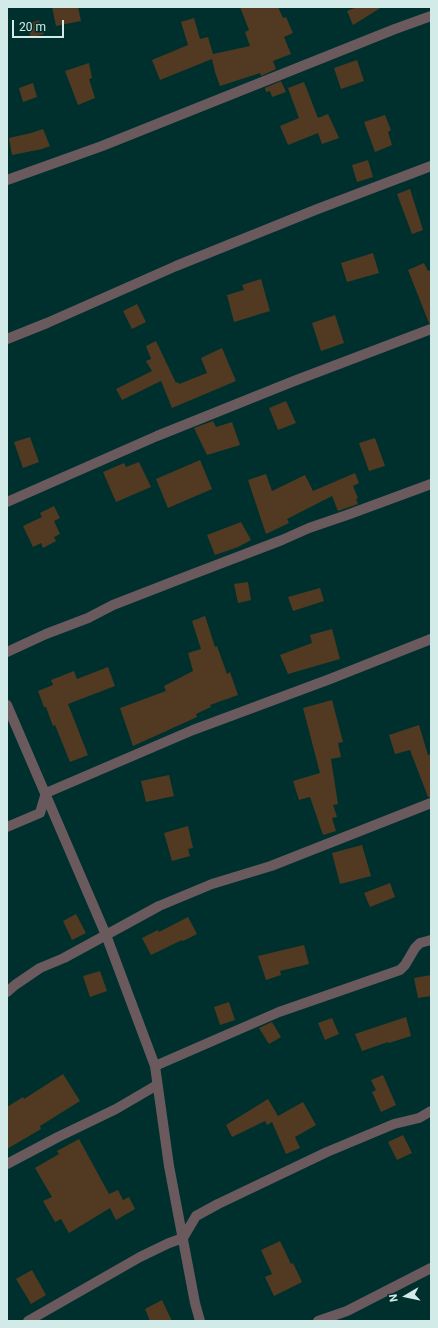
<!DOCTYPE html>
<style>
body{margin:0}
#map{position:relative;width:438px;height:1328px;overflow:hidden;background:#00302d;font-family:Roboto,sans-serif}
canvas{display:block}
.frame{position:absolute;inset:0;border:8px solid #d3ebe8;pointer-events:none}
.north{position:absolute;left:386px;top:1276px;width:40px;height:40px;-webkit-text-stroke:3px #00302d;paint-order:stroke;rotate:261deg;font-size:11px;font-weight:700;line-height:16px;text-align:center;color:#d3ebe8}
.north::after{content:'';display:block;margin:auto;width:14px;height:18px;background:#d3ebe8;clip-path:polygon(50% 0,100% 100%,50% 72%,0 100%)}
.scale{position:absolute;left:12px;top:20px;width:52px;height:18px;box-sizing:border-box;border:2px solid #d3ebe8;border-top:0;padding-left:5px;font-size:12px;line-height:14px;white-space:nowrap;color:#d3ebe8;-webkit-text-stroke:3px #00302d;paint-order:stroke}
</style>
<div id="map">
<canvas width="438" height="1328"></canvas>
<div class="frame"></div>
<div class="north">N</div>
<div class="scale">20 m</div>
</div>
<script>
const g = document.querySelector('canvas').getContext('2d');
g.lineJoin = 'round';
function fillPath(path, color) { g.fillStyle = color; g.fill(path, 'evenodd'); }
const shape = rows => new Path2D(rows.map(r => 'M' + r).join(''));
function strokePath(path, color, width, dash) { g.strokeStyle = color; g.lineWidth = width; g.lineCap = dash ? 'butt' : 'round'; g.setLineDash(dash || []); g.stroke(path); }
const building = shape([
 [52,7,78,7,81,21,56,26],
 [240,7,278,7,283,18,286,17,293,33,284,37,291,54,273,61,276,69,261,76,260,73,220,86,215,72,212,59,160,80,152,60,188,45,181,22,194,18,200,39,208,37,213,54,250,46,245,32,249,30],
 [357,7,382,7,353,25,347,11],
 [39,20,44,34,31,38,27,24],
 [357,60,364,81,341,89,334,68],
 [89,63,92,78,89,79,95,98,78,105,65,71],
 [281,81,286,92,272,97,270,91,266,92,265,88],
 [304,82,318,118,328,114,339,138,322,144,318,133,288,145,280,126,299,118,288,88],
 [33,83,37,97,23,102,19,88],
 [385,115,391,130,388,132,392,145,375,152,364,122],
 [43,129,50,146,42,149,12,155,9,138,31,133],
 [368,160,373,177,357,182,352,165],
 [410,189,423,230,412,234,397,194],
 [373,253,379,273,347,282,341,263],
 [424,263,428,271,431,270,431,323,429,323,408,270],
 [261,279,270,311,234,322,227,295,244,290,242,285],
 [137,304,146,322,132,329,123,311],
 [335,315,344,343,321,351,312,323],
 [156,341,176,383,178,382,179,384,207,373,201,358,222,348,236,381,172,408,161,381,122,400,116,389,152,371,146,361,151,359,146,346],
 [286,401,296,423,278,430,269,408],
 [213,421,216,427,232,422,240,445,207,455,194,428],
 [30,437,39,462,23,468,14,442],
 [375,438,385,466,369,471,359,443],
 [200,460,212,489,168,508,156,479],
 [139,462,151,487,116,502,103,472,124,463,126,467],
 [355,473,359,483,353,486,358,498,356,499,358,504,338,511,332,496,287,519,289,523,266,534,248,480,266,474,272,491,305,475,313,491],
 [54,506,60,518,54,521,60,534,54,537,56,541,43,548,41,543,33,547,23,526,42,517,40,513],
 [241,522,251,540,238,547,215,555,207,535],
 [248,582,251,600,238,603,234,584],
 [320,588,324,601,293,611,288,597],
 [205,616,215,647,217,646,227,674,230,672,238,695,210,705,211,707,196,714,197,717,133,746,120,708,166,691,164,686,193,671,188,653,201,649,192,621],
 [332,629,340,659,288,674,280,655,312,643,310,635],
 [108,667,115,686,68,704,88,755,70,762,55,725,53,726,46,707,44,707,38,691,53,685,51,680,74,671,77,679],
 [332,700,343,742,338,743,341,757,331,759,338,804,333,805,337,817,332,818,336,831,323,835,310,797,299,800,293,781,320,773,303,708],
 [419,725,428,755,431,754,431,797,428,797,410,750,395,754,389,735],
 [169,775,174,796,146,802,141,781],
 [188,826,193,848,188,849,190,856,172,861,164,833],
 [362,845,371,876,340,884,332,853],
 [390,883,395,897,370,907,364,893],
 [76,914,86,933,72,940,63,921],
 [188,917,197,934,183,941,182,940,151,955,142,938,158,930,159,932],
 [304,945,309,964,280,971,281,975,266,980,258,956],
 [100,971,107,991,90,997,83,976],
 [431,975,431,996,418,998,414,978],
 [229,1002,235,1020,220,1025,214,1007],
 [406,1017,411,1036,389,1043,388,1042,362,1051,355,1034],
 [332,1018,339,1034,325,1040,318,1023],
 [272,1022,281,1037,269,1044,259,1028],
 [63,1074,80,1101,40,1126,41,1129,7,1149,7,1107,23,1097,24,1099],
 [383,1075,396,1105,381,1112,372,1092,376,1090,371,1080],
 [268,1099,278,1116,303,1102,316,1125,295,1137,300,1148,286,1154,272,1122,267,1125,265,1121,232,1137,226,1125],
 [403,1135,412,1153,397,1160,388,1142],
 [79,1139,109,1194,118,1190,123,1200,129,1197,135,1209,116,1220,110,1208,69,1233,61,1219,55,1222,43,1201,52,1197,35,1168,59,1154,57,1151],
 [280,1241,291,1264,293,1263,302,1282,274,1296,265,1277,272,1274,261,1250],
 [32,1270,46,1295,31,1304,16,1279],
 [162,1300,172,1321,150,1321,145,1309]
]);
const minor = shape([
 [7,180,102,146,395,29,431,16],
 [7,339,47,323,176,266,315,210,431,166],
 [7,502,157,436,294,381,431,329],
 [7,652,46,634,88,618,113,605,180,579,282,540,309,528,347,515,431,484],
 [7,705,106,935,155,1066,169,1166,195,1303,200,1321],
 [7,827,40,813,46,793,193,730,330,679,431,639],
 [7,992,15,985,40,968,64,958,159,906,212,884,271,866,431,803],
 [155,1066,279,1012,400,970,405,965,415,948,420,943,431,940],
 [7,1164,58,1137,116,1109,157,1085],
 [28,1321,140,1257,169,1243,183,1238,196,1216,218,1204,327,1152,394,1124,419,1118,431,1111],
 [318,1321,347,1311,431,1268]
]);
fillPath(building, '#513a21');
strokePath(minor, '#6b5a5d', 10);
</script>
